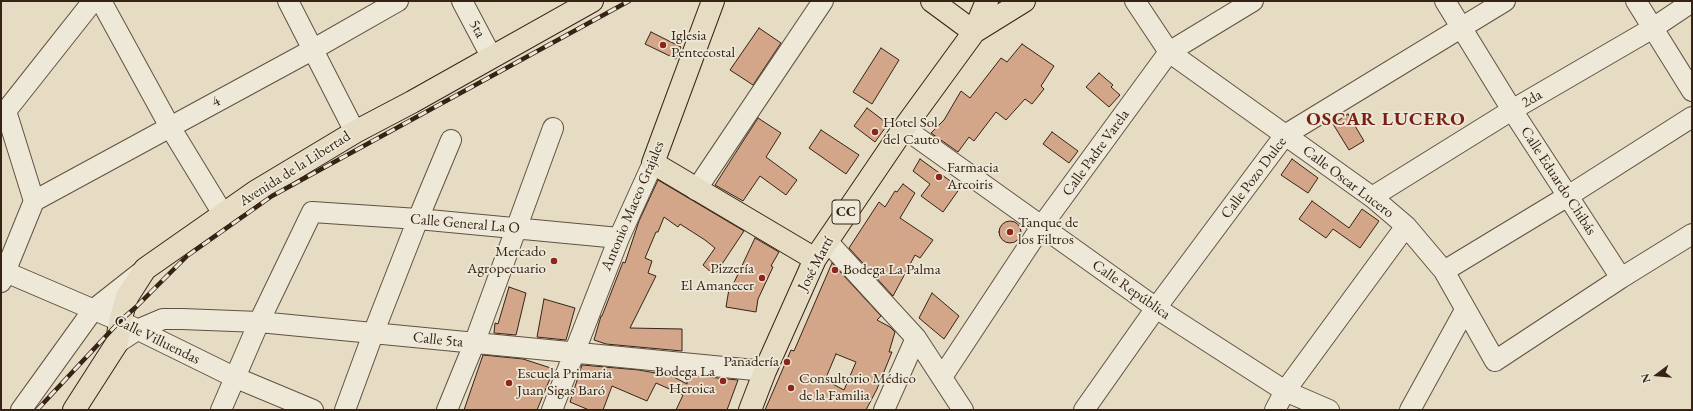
<!DOCTYPE html>
<meta charset="utf-8">
<style>
body{margin:0}
#map{position:relative;width:1693px;height:411px;overflow:hidden;background:#e5dcc3;font-family:"EB Garamond",serif}
canvas{display:block}
.frame{position:absolute;inset:0;border:2px solid #362315;pointer-events:none}
.north{position:absolute;left:1637px;top:355px;width:40px;height:40px;-webkit-text-stroke:3px #eee8d8;paint-order:stroke;rotate:254deg;font-size:11px;font-weight:700;line-height:16px;text-align:center;color:#362315}
.north::after{content:'';display:block;margin:auto;width:14px;height:18px;background:#362315;clip-path:polygon(50% 0,100% 100%,50% 72%,0 100%)}
</style>
<div id="map">
<canvas width="1693" height="411"></canvas>
<div class="frame"></div>
<div class="north">N</div>
</div>
<script>
const g = document.querySelector('canvas').getContext('2d');
g.lineJoin = 'round';
function fillPath(path, color) { g.fillStyle = color; g.fill(path, 'evenodd'); }
const shape = rows => new Path2D(rows.map(r => 'M' + r).join(''));
function strokePath(path, color, width, dash) { g.strokeStyle = color; g.lineWidth = width; g.lineCap = dash ? 'butt' : 'round'; g.setLineDash(dash || []); g.stroke(path); }
function write(font, color, halo, rows, align = 'center') {
  g.font = font + ' "EB Garamond",serif'; g.lineWidth = 3.5; g.setLineDash([]); g.textBaseline = 'middle'; g.strokeStyle = halo; g.fillStyle = color; for (const [text, x, y, turn = 0] of rows) {
    g.save(); g.translate(x, y); g.rotate((+turn || 0) * Math.PI / 180); g.textAlign = isNaN(turn) ? turn : align; if (halo) g.strokeText(text, 0, 0); g.fillText(text, 0, 0); g.restore();
  }
}
const building = shape([
 [759,28,781,43,753,85,730,70,759,28],
 [651,32,681,47,676,59,645,44,651,32],
 [1022,44,1054,66,1041,86,1044,89,1032,104,1025,99,1006,120,996,112,974,141,969,137,958,152,931,133,944,120,961,91,970,98,1001,58,1007,62,1022,44],
 [881,48,899,60,872,104,853,92,881,48],
 [1099,73,1113,85,1111,87,1120,95,1109,107,1086,87,1099,73],
 [867,108,888,124,875,142,854,126,867,108],
 [1348,114,1364,141,1349,150,1333,124,1348,114],
 [758,118,781,133,766,157,797,180,786,195,760,176,743,201,715,185,758,118],
 [821,130,859,155,846,174,809,148,821,130],
 [1052,132,1078,151,1069,163,1043,144,1052,132],
 [920,159,960,188,943,212,921,196,930,184,913,171,920,159],
 [1292,159,1318,178,1308,193,1281,175,1292,159],
 [658,180,744,231,716,273,712,273,703,265,715,248,705,240,680,224,678,227,664,217,658,232,656,232,645,258,652,261,648,273,656,276,630,328,682,329,682,351,606,344,594,340,601,316,602,316,623,262,625,263,639,221,658,180],
 [903,184,915,193,900,218,933,240,920,258,915,255,893,296,849,248,879,202,885,207,895,191,897,192,903,184],
 [1312,201,1349,228,1362,209,1379,221,1360,248,1333,229,1326,238,1299,219,1312,201],
 '999 232a11 11 0 1 1 22 0a11 11 0 1 1-22 0Z',
 [755,238,779,252,771,266,773,267,758,299,756,312,726,307,729,289,731,289,755,238],
 [832,263,881,316,877,320,890,327,895,332,889,352,892,352,877,389,866,410,765,410,791,350,794,351,832,263],
 [836,354,856,362,844,390,825,380,836,354],
 [509,287,526,293,516,335,494,333,495,323,498,324,509,287],
 [932,293,959,316,944,339,919,318,932,293],
 [544,299,575,308,566,340,537,337,544,299],
 [483,355,523,359,554,369,537,410,464,410,483,355],
 [582,365,639,370,672,376,687,384,687,375,738,380,727,410,676,410,683,395,656,383,647,401,612,386,603,410,589,410,570,402,582,365]
]);
const minor = shape([
 [101,1,170,127,223,214],
 [288,1,355,132],
 [462,1,491,56],
 [1135,1,1169,52,1372,197,1406,226,1444,271,1495,361,1621,278,1692,234],
 [1445,1,1512,110,1621,278],
 [1636,1,1692,91],
 [904,128,1156,308,1285,391,1329,410],
 [696,190,823,1],
 [1372,197,1512,110,1653,28,1692,2],
 [34,201,312,50,398,1],
 [34,201,6,111,93,1],
 [827,241,916,338,963,410],
 [1,270,120,321,234,377,313,410],
 [1444,271,1568,196,1692,117],
 [1,282,34,201],
 [117,343,137,330,163,319,182,319,259,322,765,371],
 [942,377,1041,227,1169,52,1253,1],
 [21,410,93,310,140,273],
 [221,410,259,322,312,212,418,219,619,238],
 [345,410,373,334,418,219,451,140],
 [447,410,474,344,553,128],
 [552,410,619,238,653,163],
 [884,410,916,338],
 [1084,410,1156,308,1285,135,1505,1],
 [1275,410,1285,391,1406,226],
 [1410,410,1465,310]
]);
const major = shape([
 [713,1,653,163,815,259],
 [932,1,974,32],
 [974,32,1024,1],
 [74,410,117,343,120,321,127,297,145,269,255,192,355,132,412,102,592,1],
 [750,410,765,371,815,259,904,128,974,32,987,1]
]);
const rail = shape([
 [37,410,120,321,136,307,187,256,272,196,629,1]
]);
const markers = [
 [663,45,4,"#8f2418"],
 [875,132,4,"#8f2418"],
 [939,177,4,"#8f2418"],
 [1010,232,4,"#8f2418"],
 [554,261,4,"#8f2418"],
 [835,270,4,"#8f2418"],
 [762,278,4,"#8f2418"],
 [787,362,4,"#8f2418"],
 [723,381,4,"#8f2418"],
 [509,383,4,"#8f2418"],
 [791,388,4,"#8f2418"]
];
const shields = [
 [846,212,28]
];
const shieldNames = [
 ["CC",846,212]
];
const streetNames = [
 ["5ta",477,29,62],
 ["2da",1532,99,-30],
 ["4",216,102,-28],
 ["Calle Padre Varela",1096,153,-54],
 ["Avenida de la Libertad",295,169,-32],
 ["Calle Pozo Dulce",1254,178,-53],
 ["Calle Eduardo Chibás",1558,181,57],
 ["Calle Oscar Lucero",1348,182,37],
 ["Antonio Maceo Grajales",633,206,-67],
 ["Calle General La O",465,224,5],
 ["José Martí",816,264,-62],
 ["Calle República",1131,290,35],
 ["Calle Villuendas",157,340,26],
 ["Calle 5ta",438,340,6]
];
const poiNames = [
 ["Iglesia",671,36],
 ["Pentecostal",671,53],
 ["Hotel Sol",883,123],
 ["del Cauto",883,140],
 ["Farmacia",947,168],
 ["Arcoiris",947,185],
 ["Tanque de",1018,223],
 ["los Filtros",1018,240],
 ["Mercado",546,252,"right"],
 ["Agropecuario",546,269,"right"],
 ["Pizzería",754,269,"right"],
 ["El Amanecer",754,286,"right"],
 ["Bodega La Palma",843,270],
 ["Panadería",779,362,"right"],
 ["Bodega La",715,372,"right"],
 ["Heroica",715,389,"right"],
 ["Escuela Primaria",517,374],
 ["Juan Sigas Baró",517,391],
 ["Consultorio Médico",799,379],
 ["de la Familia",799,396]
];
const districtNames = [
 ["OSCAR LUCERO",1386,120]
];
fillPath(building, '#d4a689');
strokePath(building, '#362315', 1);
strokePath(minor, '#625140', 22);
strokePath(major, '#362315', 24);
strokePath(minor, '#eee8d8', 20);
strokePath(major, '#e5dcc3', 22);
strokePath(rail, '#362315', 4.5);
strokePath(rail, '#eee8d8', 3, [9]);
for (const [x, y, r, color] of markers) { const dot = new Path2D(); dot.arc(x, y, r, 0, 2 * Math.PI); g.fillStyle = color; g.fill(dot); strokePath(dot, '#eee8d8', 1.5); }
for (const [x, y, w] of shields) { const box = new Path2D(); box.roundRect(x - w / 2, y - 12, w, 24, 3); g.fillStyle = '#eee8d8'; g.fill(box); strokePath(box, '#362315', 1); }
write('bold 14px', '#362315', null, shieldNames);
write('15px', '#362315', '#eee8d8', streetNames);
write('15px', '#362315', '#eee8d8', poiNames, 'left');
g.letterSpacing = '1px';
write('bold 19px', '#7a1f14', '#eee8d8', districtNames);
g.letterSpacing = '0px';
</script>
